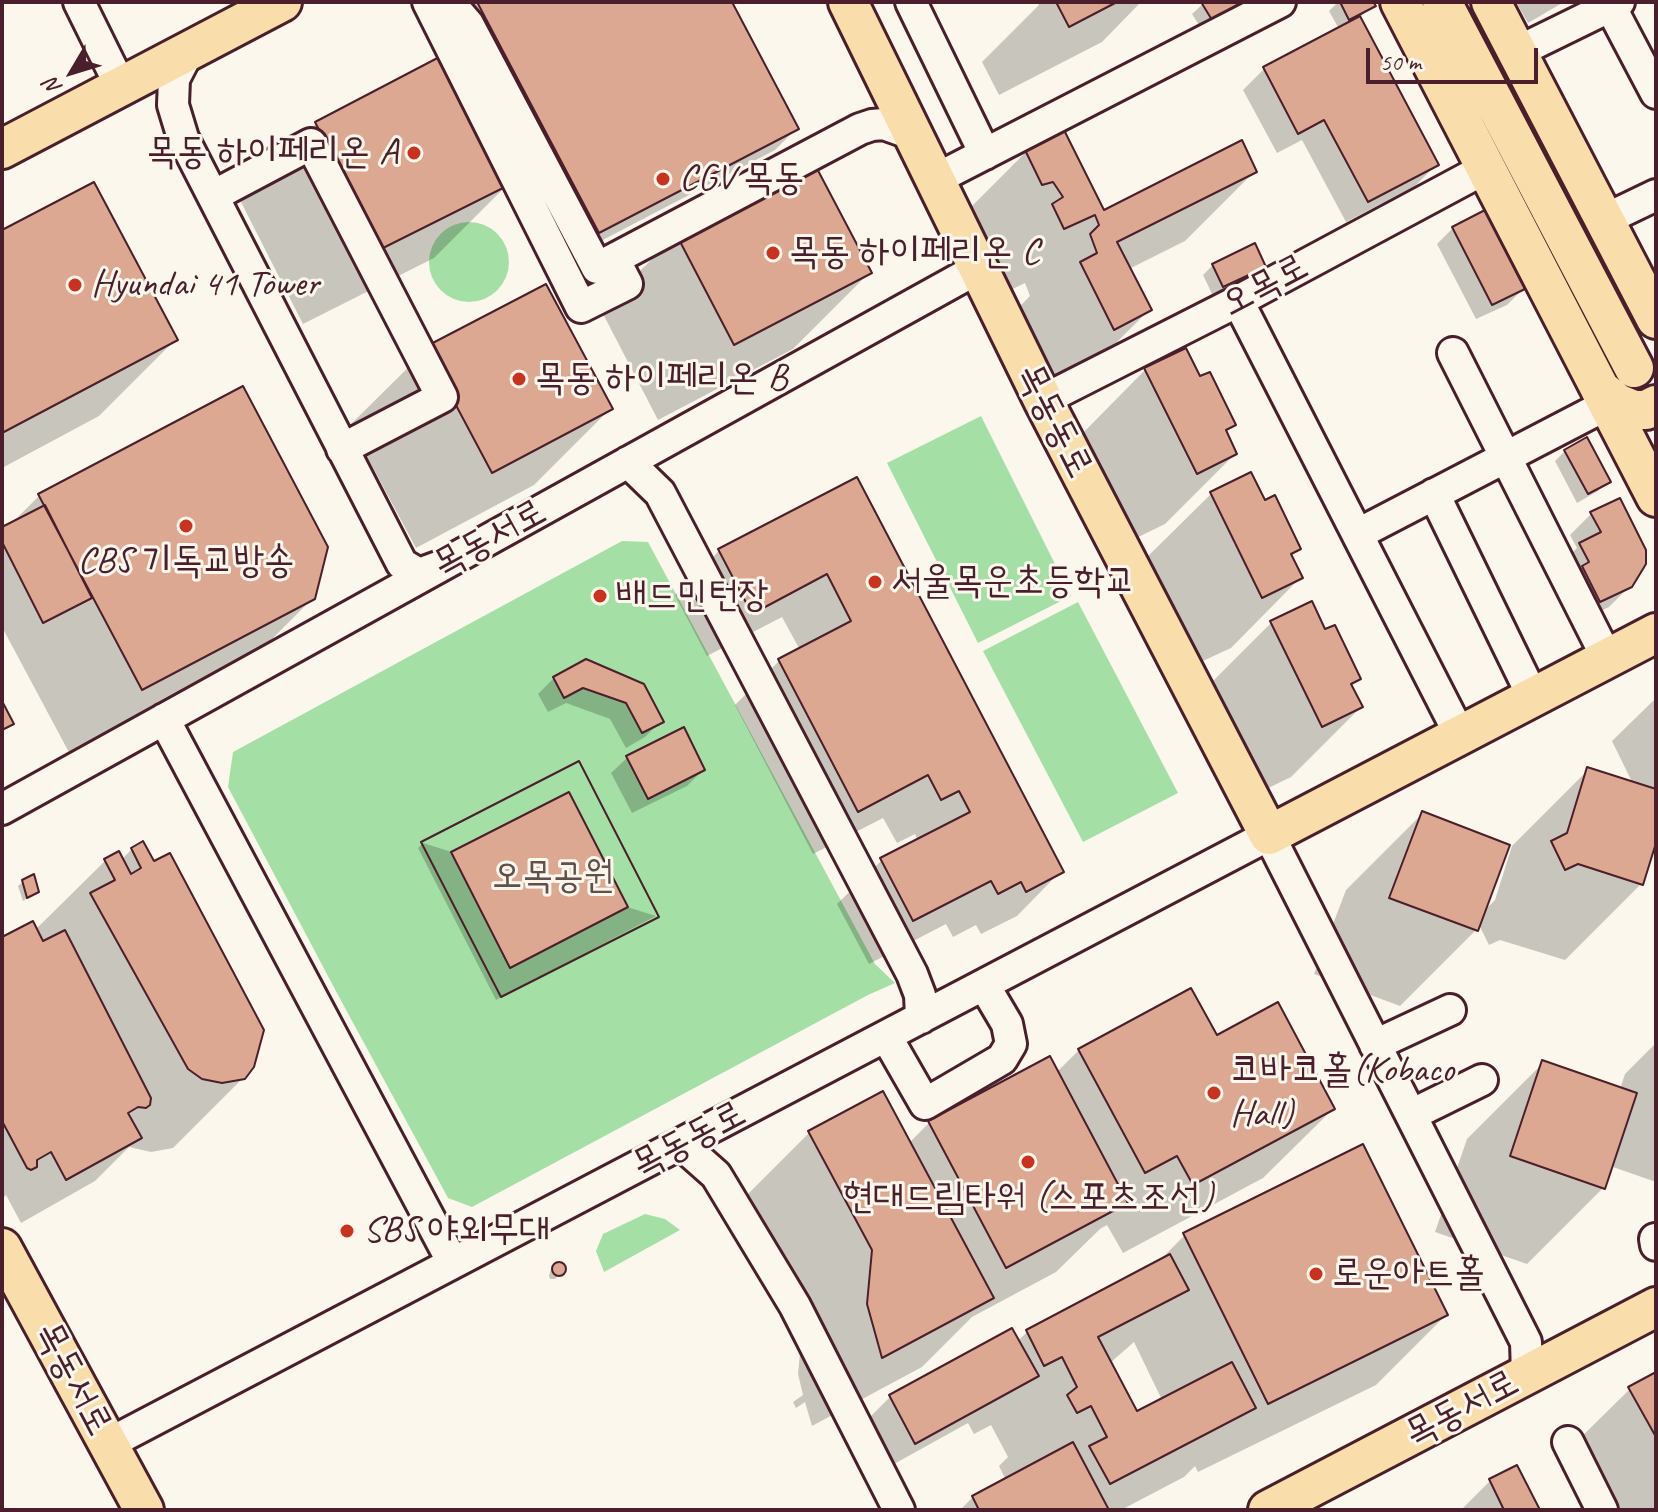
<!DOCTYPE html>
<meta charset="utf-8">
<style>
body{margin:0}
#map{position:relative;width:1658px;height:1512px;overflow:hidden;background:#fbf7ec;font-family:Caveat,sans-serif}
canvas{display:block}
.frame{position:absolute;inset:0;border:4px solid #4a1f2b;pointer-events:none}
.north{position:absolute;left:32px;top:32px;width:80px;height:80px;-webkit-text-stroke:6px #fbf7ec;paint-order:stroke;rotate:232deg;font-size:22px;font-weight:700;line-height:32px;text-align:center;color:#4a1f2b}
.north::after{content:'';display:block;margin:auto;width:28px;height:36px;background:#4a1f2b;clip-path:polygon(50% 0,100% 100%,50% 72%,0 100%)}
.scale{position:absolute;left:1366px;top:48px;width:172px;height:36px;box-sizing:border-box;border:4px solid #4a1f2b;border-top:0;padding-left:10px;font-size:24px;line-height:28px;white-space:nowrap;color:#4a1f2b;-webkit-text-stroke:6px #fbf7ec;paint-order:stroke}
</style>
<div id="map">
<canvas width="1658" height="1512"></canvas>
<div class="frame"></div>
<div class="north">N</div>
<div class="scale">50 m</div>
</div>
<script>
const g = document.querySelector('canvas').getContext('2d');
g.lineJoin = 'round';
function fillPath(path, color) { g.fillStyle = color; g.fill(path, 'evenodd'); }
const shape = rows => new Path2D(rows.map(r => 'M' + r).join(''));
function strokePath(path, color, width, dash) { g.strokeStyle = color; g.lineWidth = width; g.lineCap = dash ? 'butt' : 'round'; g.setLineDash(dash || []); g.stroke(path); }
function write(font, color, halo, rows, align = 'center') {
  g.font = font + ' Caveat,"Poor Story",sans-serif'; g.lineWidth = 6; g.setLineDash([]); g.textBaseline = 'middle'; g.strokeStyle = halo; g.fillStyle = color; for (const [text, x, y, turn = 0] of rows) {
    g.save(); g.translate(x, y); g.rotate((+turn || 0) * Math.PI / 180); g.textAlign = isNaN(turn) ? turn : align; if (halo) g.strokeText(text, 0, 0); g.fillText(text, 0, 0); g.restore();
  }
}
const green = shape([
 '429 262a40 40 0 1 1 80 0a40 40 0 1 1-80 0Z',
 [981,416,1071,596,978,643,887,463],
 [622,541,648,542,875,964,895,983,868,995,472,1207,448,1198,338,995,228,787,233,752],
 [1078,602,1178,793,1083,842,983,651],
 [645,1214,665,1219,680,1230,604,1272,596,1251,603,1234]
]);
const shadow = shape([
 [457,2,730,2,796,129,775,150,578,253],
 [1037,2,1141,2,1102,42,999,95,982,62,1039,5],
 [1205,2,1245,2,1201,28,1192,14],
 [1338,2,1371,2,1373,6,1359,18,1436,165,1415,186,1346,222,1302,140,1277,153,1243,90,1264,69,1339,29,1329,11],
 [1516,2,1564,2,1528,23],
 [446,56,510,182,434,258,303,324,240,200,316,124],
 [1063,133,1103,212,1255,171,1185,241,1129,269,1149,310,1079,380,1043,398,1011,334,1026,319,1021,305,1030,296,1025,283,994,298,956,222,1026,152],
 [1453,228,1523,289,1507,305,1476,319,1437,244],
 [2,233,175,340,99,416,2,468],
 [677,234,869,273,793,349,658,420,601,310],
 [1213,265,1264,266,1254,276,1213,296,1203,275],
 [427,349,610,409,534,485,416,548,350,425],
 [1145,370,1199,379,1234,425,1225,433,1235,454,1165,524,1126,543,1076,440],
 [1565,451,1608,481,1598,491,1577,503,1555,461],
 [856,480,1061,871,1017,916,981,934,976,925,953,937,946,924,869,964,837,904,882,860,918,841,915,834,897,843,883,818,813,854,735,705,779,661,800,650,782,617,707,656,675,595,719,551],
 [1211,494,1264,503,1299,549,1291,557,1300,578,1231,648,1192,666,1141,563],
 [39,496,313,598,243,668,72,758,2,627,2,529,10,525],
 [1591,514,1631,585,1609,607,1579,622,1560,566,1577,548,1570,535],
 [1271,623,1325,632,1359,678,1351,687,1361,707,1291,777,1252,796,1201,693],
 [587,661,661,721,645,737,626,748,610,719,566,703,548,712,538,694,554,678],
 [1656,698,1656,836,1641,884,1565,960,1500,940,1489,945,1478,923,1476,930,1400,1006,1314,974,1346,890,1422,814,1482,913,1495,900,1512,846,1588,770,1633,784,1612,741],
 [627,758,703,770,687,786,632,813,611,773],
 [423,843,656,916,496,1000,418,848],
 [142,844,243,1078,173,1148,151,1152,129,1147,95,1181,21,1223,6,1195,2,1199,2,939,35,930,105,861,118,854,121,860,132,849],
 [23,882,36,892,23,901,18,886],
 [1216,1038,1333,1109,1263,1178,1123,1253,1107,1225,1100,1229,1056,1272,972,1317,922,1367,812,1426,805,1402,796,1408,793,1402,803,1395,798,1374,803,1321,740,1202,809,1133,909,1143,929,1123,1049,1059,1056,1073,1079,1050],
 [1656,1043,1656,1182,1610,1166,1603,1188,1527,1264,1435,1232,1467,1139,1543,1063,1620,1089,1625,1074],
 [1185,1235,1446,1315,1376,1385,1198,1472,1195,1466,1184,1477,1121,1510,960,1510,973,1497,1006,1480,999,1466,1008,1457,991,1425,974,1434,968,1423,894,1464,869,1418,890,1397,1012,1330,1018,1341,1027,1332,1155,1265],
 [1134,1342,1162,1400,1136,1414,1110,1363],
 [560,1263,564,1270,555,1279,550,1279,549,1276,551,1269],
 [1656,1374,1656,1510,1608,1510,1572,1446,1630,1389],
 [1490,1481,1538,1510,1461,1510]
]);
const building = shape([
 [477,2,732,2,799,129,599,233,477,2],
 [1056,2,1117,2,1069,27,1056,2],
 [1201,2,1242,2,1212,20,1201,2],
 [1340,2,1373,2,1376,6,1349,20,1340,2],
 [1360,16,1439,165,1368,202,1324,120,1298,134,1263,67,1360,16],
 [447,53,513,183,379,250,315,122,447,53],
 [1064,130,1104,210,1242,140,1257,172,1117,242,1152,310,1114,330,1080,262,1097,253,1090,234,1099,225,1095,215,1064,229,1052,204,1063,197,1053,182,1042,185,1025,150,1064,130],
 [813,161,872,273,734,345,675,232,813,161],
 [94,182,178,340,2,433,2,230,94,182],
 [1485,210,1525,289,1492,305,1452,227,1485,210],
 [1255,243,1266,267,1223,287,1212,264,1255,243],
 [546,284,613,409,492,473,425,347,546,284],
 [1186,348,1200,376,1210,372,1236,425,1226,430,1237,454,1197,474,1144,368,1186,348],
 [243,386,328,547,315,599,142,690,38,494,243,386],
 [1587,437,1611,482,1588,494,1564,450,1587,437],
 [1251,472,1265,500,1275,495,1301,549,1291,554,1303,578,1262,598,1210,492,1251,472],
 [857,477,1064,872,1026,892,1021,882,998,894,991,881,913,921,880,858,970,812,959,791,941,800,928,775,858,812,778,659,851,621,827,574,752,614,718,549,857,477],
 [1620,498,1646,550,1646,564,1632,587,1600,602,1582,566,1589,562,1579,543,1601,532,1590,512,1620,498],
 [45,505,92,598,43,623,2,542,2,527,45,505],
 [1312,601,1325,629,1335,625,1361,679,1351,684,1363,707,1322,727,1270,621,1312,601],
 [586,659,644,684,664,722,642,733,626,703,583,688,564,698,553,677,586,659],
 [2,701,14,724,2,730,2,701],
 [684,727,705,770,648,799,626,756,684,727],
 [579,761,659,917,501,997,421,842,579,761],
 [569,792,628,907,510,968,451,852,569,792],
 [579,761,659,917,501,997,421,842,579,761],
 [1587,767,1656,789,1656,843,1643,885,1578,864,1565,870,1551,841,1567,833,1587,767],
 [1422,811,1510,845,1478,931,1389,898,1422,811],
 [143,841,154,861,170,853,264,1030,254,1067,245,1079,222,1083,202,1079,188,1069,90,893,115,880,104,859,119,851,131,874,141,868,131,848,143,841],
 [34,874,39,892,27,898,22,880,34,874],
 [33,921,43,941,65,930,151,1098,150,1105,146,1108,138,1107,128,1113,142,1138,66,1180,51,1152,37,1160,37,1167,31,1170,27,1168,2,1121,2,937,33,921],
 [1191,988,1217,1035,1278,1002,1335,1109,1193,1185,1177,1156,1145,1173,1078,1049,1191,988],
 [1050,1056,1128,1203,1006,1268,928,1121,1050,1056],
 [1542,1060,1637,1093,1605,1189,1510,1156,1542,1060],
 [883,1091,994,1298,882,1358,867,1304,872,1250,808,1131,883,1091],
 [1363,1144,1448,1315,1268,1404,1183,1233,1363,1144],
 [1170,1254,1189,1290,1098,1337,1137,1411,1232,1362,1256,1408,1110,1484,1089,1446,1107,1437,1091,1406,1077,1413,1067,1395,1077,1387,1062,1357,1044,1366,1026,1330,1170,1254],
 '552 1269a7 7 0 1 1 14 0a7 7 0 1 1-14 0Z',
 [1012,1328,1039,1376,915,1444,889,1395,1012,1328],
 [1656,1372,1656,1437,1628,1387,1656,1372],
 [1073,1442,1109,1510,979,1510,972,1496,1073,1442],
 [1517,1465,1540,1510,1504,1510,1489,1479,1517,1465]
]);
const minor = shape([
 [79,2,121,87],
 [428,2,581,307,627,284,614,259],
 [449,2,468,24,597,268,860,129,872,125,884,124,912,134],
 [911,2,985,154],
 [1608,2,1656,93],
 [188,52,174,79,173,105,183,138,402,564,419,574,438,567],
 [1517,52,1619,2],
 [934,180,1280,2],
 [213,196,311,144,442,397,342,449],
 [1604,220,1656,195],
 [1238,301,1460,735],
 [1453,353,1607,658],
 [1043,400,1238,301,1486,168],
 [628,462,660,493,912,974,920,995,921,1018],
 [1434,494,1533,697],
 [1358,534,1608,404],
 [164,719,453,1263],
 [2,809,977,269],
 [886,1036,925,1104,1002,1059,1011,1044,1007,1024,984,985],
 [1375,1045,1450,1010],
 [1411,1115,1482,1080],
 [681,1144,716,1175,795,1306,899,1510],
 [1655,1239,1656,1245],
 [1568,1442,1602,1510],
 [108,1444,1269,835,1526,1342,1527,1374]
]);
const major = shape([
 [848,2,1043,400,1269,835,1656,633],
 [1400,2,1656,497],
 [1442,2,1634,368],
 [1491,2,1656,319],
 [2,149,282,2],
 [1600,389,1617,403,1634,410,1646,410,1656,405],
 [2,1248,144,1510],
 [1268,1510,1656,1307]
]);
const markers = [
 [414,153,8,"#c8321e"],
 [663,179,8,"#c8321e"],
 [773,253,8,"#c8321e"],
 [75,285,8,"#c8321e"],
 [519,379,8,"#c8321e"],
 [186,526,8,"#c8321e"],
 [875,582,8,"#c8321e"],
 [600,596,8,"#c8321e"],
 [1214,1093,8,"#c8321e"],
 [1028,1162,8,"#c8321e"],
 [347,1231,8,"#c8321e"],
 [1316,1274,8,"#c8321e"]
];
const poiNames = [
 ["목동 하이페리온 A",398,153,"right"],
 ["CGV 목동",679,179],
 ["목동 하이페리온 C",789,253],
 ["Hyundai 41 Tower",91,285],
 ["목동 하이페리온 B",535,379],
 ["CBS 기독교방송",186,562,"center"],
 ["서울목운초등학교",891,582],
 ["배드민턴장",616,596],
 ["코바코홀(Kobaco",1230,1071],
 ["Hall)",1230,1115],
 ["현대드림타워 (스포츠조선)",1028,1198,"center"],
 ["SBS 야외무대",363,1231],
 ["로운아트홀",1332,1274]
];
const streetNames = [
 ["오목로",1265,286,-28],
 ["목동동로",1054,421,63],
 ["목동서로",490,539,-29],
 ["목동동로",689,1140,-28],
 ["목동서로",73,1379,62],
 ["목동서로",1462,1409,-28]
];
const parkNames = [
 ["오목공원",553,877]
];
fillPath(green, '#a4e0a6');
fillPath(shadow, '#0003');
fillPath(building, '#dda891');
strokePath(building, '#4a1f2b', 2);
strokePath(minor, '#4a1f2b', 36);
strokePath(major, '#4a1f2b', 44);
strokePath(minor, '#fbf7ec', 30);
strokePath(major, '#f9deab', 38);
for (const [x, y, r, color] of markers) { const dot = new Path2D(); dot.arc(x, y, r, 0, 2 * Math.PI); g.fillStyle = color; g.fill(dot); strokePath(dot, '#fbf7ec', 3); }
write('38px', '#4a1f2b', '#fbf7ec', poiNames, 'left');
write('38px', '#4a1f2b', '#fbf7ec', streetNames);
write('38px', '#604f4a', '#fbf7ec', parkNames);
</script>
